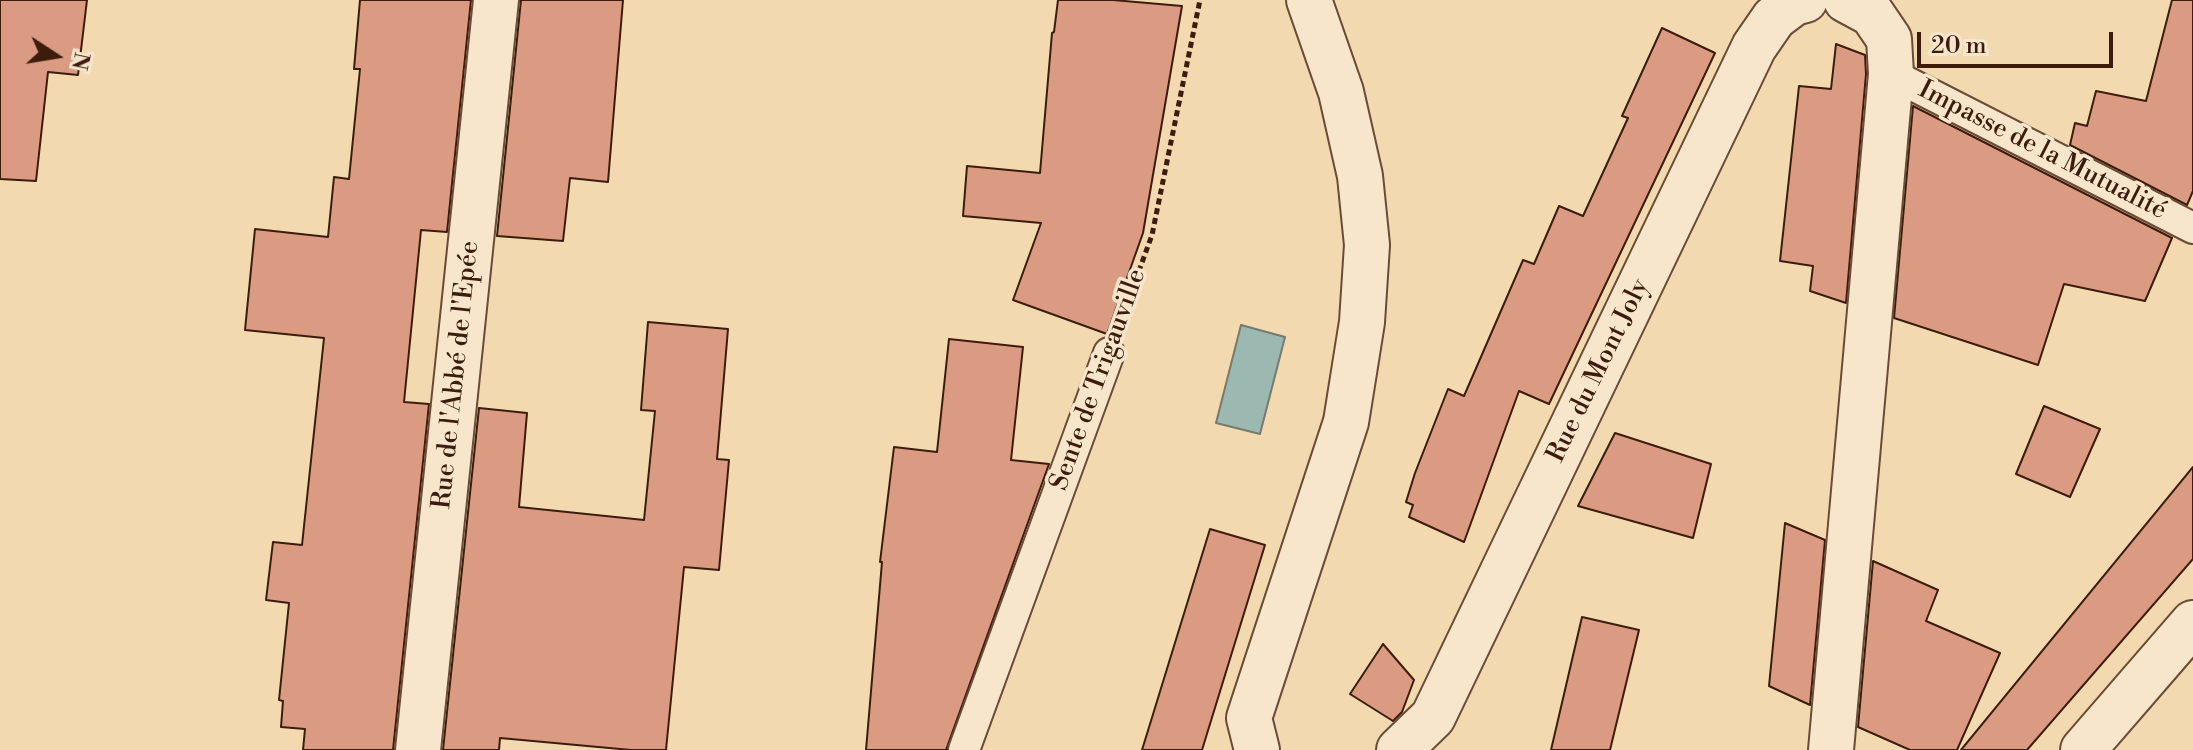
<!DOCTYPE html>
<meta charset="utf-8">
<style>
body{margin:0}
#map{position:relative;width:2193px;height:750px;overflow:hidden;background:#f2d9af;font-family:"Libre Bodoni",serif}
canvas{display:block}
.north{position:absolute;left:16px;top:16px;width:80px;height:80px;-webkit-text-stroke:6px #f7e6cb;paint-order:stroke;rotate:102deg;font-size:22px;font-weight:700;line-height:32px;text-align:center;color:#3c1c0c}
.north::after{content:'';display:block;margin:auto;width:28px;height:36px;background:#3c1c0c;clip-path:polygon(50% 0,100% 100%,50% 72%,0 100%)}
.scale{position:absolute;left:1917px;top:32px;width:196px;height:36px;box-sizing:border-box;border:4px solid #3c1c0c;border-top:0;padding-left:10px;font-size:24px;line-height:28px;white-space:nowrap;color:#3c1c0c;-webkit-text-stroke:6px #f7e6cb;paint-order:stroke}
</style>
<div id="map">
<canvas width="2193" height="750"></canvas>
<div class="north">N</div>
<div class="scale">20 m</div>
</div>
<script>
const g = document.querySelector('canvas').getContext('2d');
g.lineJoin = 'round';
function fillPath(path, color) { g.fillStyle = color; g.fill(path, 'evenodd'); }
const shape = rows => new Path2D(rows.map(r => 'M' + r).join(''));
function strokePath(path, color, width, dash) { g.strokeStyle = color; g.lineWidth = width; g.lineCap = dash ? 'butt' : 'round'; g.setLineDash(dash || []); g.stroke(path); }
function write(font, color, halo, rows, align = 'center') {
  g.font = font + ' "Libre Bodoni",serif'; g.lineWidth = 7; g.setLineDash([]); g.textBaseline = 'middle'; g.strokeStyle = halo; g.fillStyle = color; for (const [text, x, y, turn = 0] of rows) {
    g.save(); g.translate(x, y); g.rotate((+turn || 0) * Math.PI / 180); g.textAlign = isNaN(turn) ? turn : align; if (halo) g.strokeText(text, 0, 0); g.fillText(text, 0, 0); g.restore();
  }
}
const water = shape([
 [1241,325,1285,337,1260,434,1216,423,1241,325]
]);
const building = shape([
 [0,0,87,0,78,75,48,72,36,181,0,179,0,0],
 [360,0,471,0,447,232,421,230,404,402,429,404,393,750,303,750,305,729,281,727,283,701,279,700,289,603,266,600,273,542,302,545,324,338,245,330,255,229,328,237,334,177,349,179,360,69,354,69,360,0],
 [521,0,623,0,608,182,570,178,563,241,497,236,521,0],
 [1058,0,1113,0,1182,6,1143,233,1107,334,1013,300,1041,223,963,216,967,166,1040,173,1052,33,1054,32,1058,0],
 [2172,0,2193,0,2193,191,2187,205,2070,145,2075,123,2087,126,2096,91,2146,101,2172,0],
 [1662,28,1715,53,1549,404,1519,391,1464,542,1409,517,1413,505,1406,502,1415,473,1448,389,1464,396,1523,260,1534,264,1559,206,1583,216,1628,118,1622,116,1662,28],
 [1836,44,1865,55,1866,74,1846,303,1810,291,1813,266,1780,261,1799,86,1831,89,1836,44],
 [1913,106,2172,238,2145,301,2064,284,2038,365,1894,318,1913,106],
 [648,322,728,329,717,459,729,460,719,570,684,567,666,750,631,750,500,738,499,750,443,750,479,408,527,413,519,507,644,520,655,411,641,410,648,322],
 [949,339,1023,347,1011,460,1049,464,946,750,866,750,882,562,880,562,894,447,937,452,949,339],
 [2044,406,2100,429,2070,497,2016,474,2044,406],
 [1615,433,1711,464,1693,538,1578,506,1615,433],
 [2193,467,2193,559,2027,750,1961,750,2193,467],
 [1785,523,1825,540,1810,705,1769,686,1785,523],
 [1210,529,1265,545,1202,750,1142,750,1210,529],
 [1873,561,1938,590,1926,621,2000,653,1957,750,1910,750,1858,727,1873,561],
 [1582,617,1639,630,1610,750,1551,750,1582,617],
 [1383,644,1414,680,1402,712,1393,721,1350,694,1383,644]
]);
const path = shape([
 [1125,309,1152,235,1200,0]
]);
const lane = shape([
 [1891,74,2193,228],
 [964,750,1109,353]
]);
const street = shape([
 [418,750,496,0],
 [1257,750,1249,718,1346,422,1362,322,1367,245,1360,176,1341,92,1309,0],
 [1399,750,1433,717,1754,47,1774,18,1794,3,1805,0],
 [1831,750,1891,74,1889,39,1872,14,1846,0],
 [2083,750,2193,623]
]);
const streetNames = [
 ["Impasse de la Mutualité",2042,151,27],
 ["Rue du Mont Joly",1599,371,-64],
 ["Rue de l'Abbé de l'Epée",457,375,-84],
 ["Sente de Trigauville",1099,380,-70]
];
fillPath(water, '#9cb9b1');
strokePath(water, '#767a6f', 2);
fillPath(building, '#da9b82');
strokePath(building, '#3c1c0c', 2);
strokePath(lane, '#6a4b35', 34);
strokePath(street, '#6a4b35', 48);
strokePath(path, '#3c1c0c', 5, [6, 4]);
strokePath(lane, '#f7e6cb', 30);
strokePath(street, '#f7e6cb', 44);
write('26px', '#3c1c0c', '#f7e6cb', streetNames);
</script>
